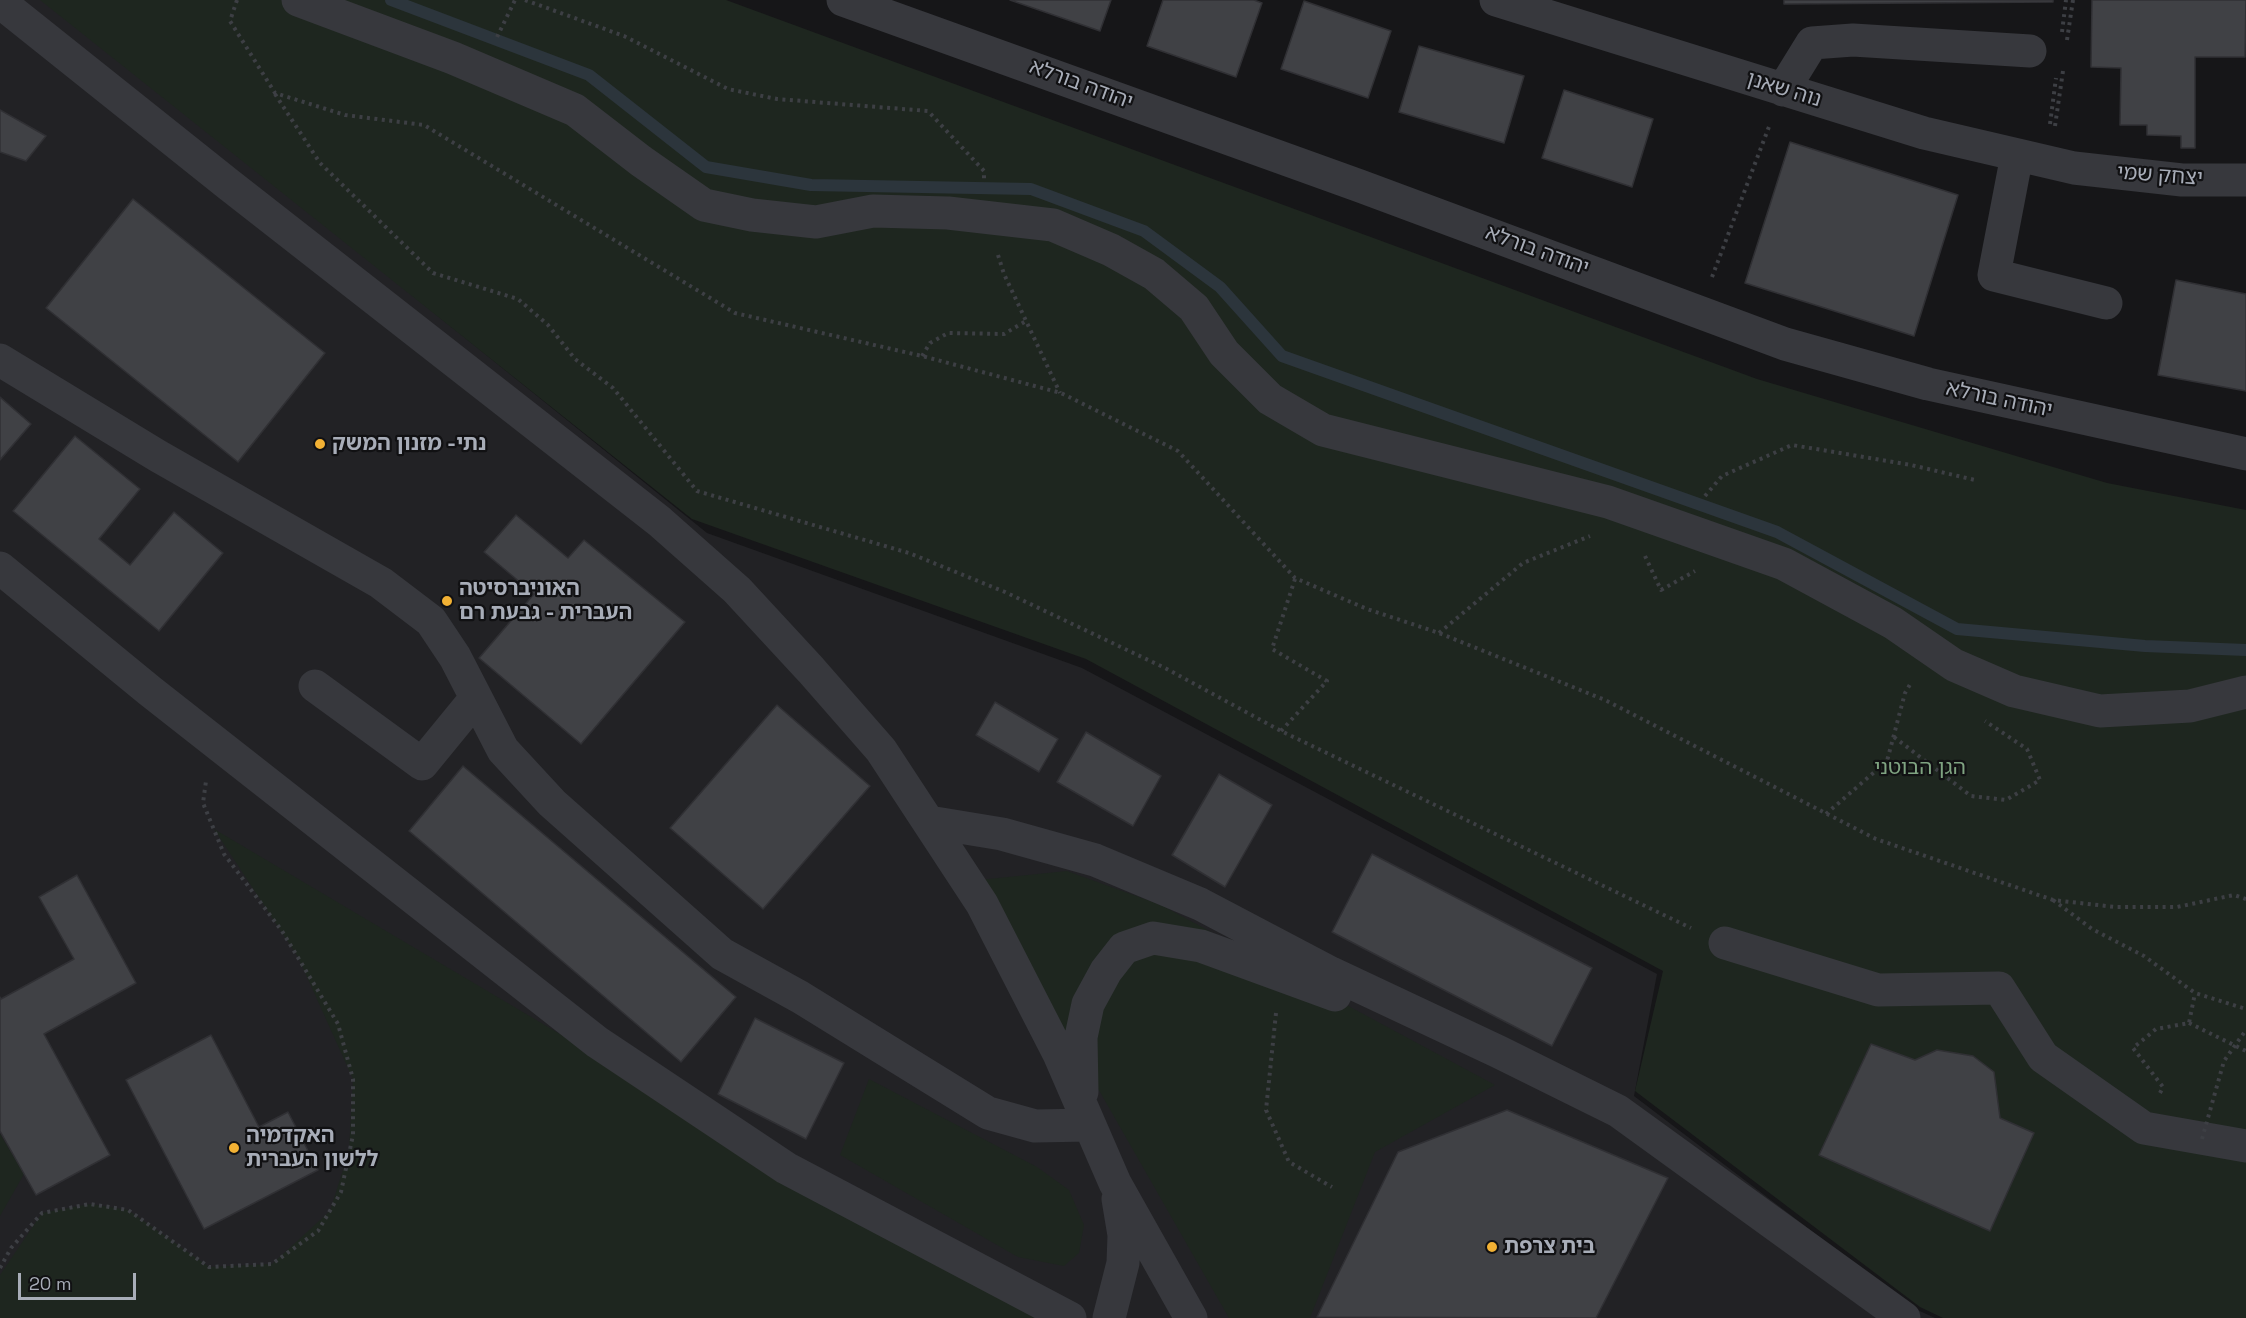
<!DOCTYPE html>
<meta charset="utf-8">
<style>
body{margin:0}
#map{position:relative;width:2246px;height:1318px;overflow:hidden;background:#161618;font-family:"Space Grotesk",sans-serif}
canvas{display:block}
.scale{position:absolute;left:18px;top:1273px;width:118px;height:27px;box-sizing:border-box;border:3px solid #a8adb8;border-top:0;padding-left:8px;font-size:18px;line-height:21px;white-space:nowrap;color:#a8adb8;-webkit-text-stroke:4px #111113;paint-order:stroke}
</style>
<div id="map">
<canvas width="2246" height="1318"></canvas>
<div class="scale">20 m</div>
</div>
<script>
const g = document.querySelector('canvas').getContext('2d');
g.lineJoin = 'round';
function fillPath(path, color) { g.fillStyle = color; g.fill(path, 'evenodd'); }
const shape = rows => new Path2D(rows.map(r => 'M' + r).join(''));
function strokePath(path, color, width, dash) { g.strokeStyle = color; g.lineWidth = width; g.lineCap = dash ? 'butt' : 'round'; g.setLineDash(dash || []); g.stroke(path); }
function write(font, color, halo, rows, align = 'center') {
  g.font = font + ' "Space Grotesk","Noto Sans Hebrew",sans-serif'; g.lineWidth = 4.5; g.setLineDash([]); g.textBaseline = 'middle'; g.strokeStyle = halo; g.fillStyle = color; for (const [text, x, y, turn = 0] of rows) {
    g.save(); g.translate(x, y); g.rotate((+turn || 0) * Math.PI / 180); g.textAlign = isNaN(turn) ? turn : align; if (halo) g.strokeText(text, 0, 0); g.fillText(text, 0, 0); g.restore();
  }
}
const built = shape([
 [0,0,46,0,707,533,1082,668,1657,974,1634,1096,1913,1308,1935,1318,0,1318]
]);
const green = shape([
 [40,0,726,0,1757,379,2107,483,2246,510,2246,1318,1943,1318,1920,1307,1635,1091,1663,971,1086,659,692,519],
 [214,829,786,1168,1069,1318,0,1318,0,1275,42,1213,90,1204,128,1210,209,1267,272,1264,330,1211,349,1151,353,1079,298,957],
 [1067,871,1161,905,1495,1085,1375,1152,1310,1318,1229,1318,979,880],
 [869,1079,1037,1167,1069,1190,1084,1225,1079,1253,1064,1266,1018,1257,840,1155],
 [0,1134,24,1174,0,1216]
]);
const stream = shape([
 [391,0,589,75,706,167,811,185,1031,189,1144,231,1220,287,1282,356,1777,532,1957,629,2145,646,2246,650]
]);
const building = shape([
 [1010,0,1111,0,1100,31,1010,0],
 [1163,0,1254,0,1262,3,1236,77,1147,46,1163,0],
 [1784,0,2053,0,2053,2,1784,4,1784,0],
 [2092,0,2246,0,2245,57,2195,57,2195,148,2181,148,2181,136,2147,135,2147,125,2120,125,2121,68,2091,67,2092,0],
 [1304,1,1391,31,1368,98,1281,69,1304,1],
 [1419,46,1524,76,1504,143,1399,112,1419,46],
 [1564,90,1653,119,1632,187,1542,158,1564,90],
 [0,110,46,136,26,161,0,152,0,110],
 [1790,142,1958,195,1914,336,1745,283,1790,142],
 [133,199,325,353,238,462,46,308,133,199],
 [2176,280,2246,294,2246,391,2158,375,2176,280],
 [0,397,31,424,0,460,0,397],
 [75,436,140,489,99,539,130,565,174,512,223,553,159,631,13,511,75,436],
 [516,515,568,558,584,540,685,622,581,744,479,658,534,594,484,552,516,515],
 [995,702,1058,739,1039,772,976,735,995,702],
 [777,705,870,786,763,909,670,828,777,705],
 [1086,732,1161,776,1133,826,1057,782,1086,732],
 [463,766,736,997,681,1062,409,831,463,766],
 [1219,774,1272,805,1225,887,1172,855,1219,774],
 [1372,854,1592,968,1552,1046,1332,932,1372,854],
 [77,875,136,983,44,1034,110,1155,36,1195,0,1131,0,997,1,999,74,959,39,897,77,875],
 [755,1018,844,1063,806,1139,718,1094,755,1018],
 [211,1035,259,1127,288,1112,318,1170,204,1229,126,1080,211,1035],
 [1871,1044,1915,1060,1937,1050,1973,1056,1994,1072,2000,1118,2034,1133,1990,1231,1819,1155,1871,1044],
 [1507,1110,1668,1178,1596,1318,1317,1317,1398,1152,1507,1110]
]);
const path = shape([
 [237,0,230,21,275,93,345,115,424,125,735,313,922,356,1061,393,1178,451,1295,578,1367,609,1439,633,1605,700,1876,839,2053,900,2115,907,2177,907,2234,895,2246,899],
 [525,0,624,36,728,89,777,99,928,111,984,171,984,181],
 [2062,32,2066,0],
 [497,37,515,0],
 [2067,40,2073,0],
 [275,94,320,163,433,273,518,299,548,325,575,359,613,388,697,491,909,553,1005,592,1165,668,1281,731,1691,928],
 [2050,124,2056,78],
 [2055,126,2063,71],
 [998,255,1004,274,1060,393],
 [1712,277,1770,124],
 [922,356,930,343,948,333,1004,334,1026,321],
 [1705,496,1722,476,1792,445,1911,465,1975,480],
 [1645,556,1661,590,1695,571],
 [1439,633,1523,563,1590,536],
 [1281,731,1327,681,1272,649,1295,579],
 [1894,737,1971,796,2006,800,2040,780,2027,749,1985,721],
 [1826,814,1887,761,1905,693,1912,681],
 [2053,900,2092,929,2144,956,2195,993,2246,1009],
 [1276,1013,1266,1110,1289,1162,1332,1187],
 [2189,1023,2246,1051],
 [2160,1093,2163,1087,2133,1048,2156,1029,2189,1023,2195,993],
 [0,1268,11,1248,42,1213,90,1204,128,1210,209,1267,272,1264,318,1231,341,1192,353,1135,353,1079,338,1024,282,931,224,854,203,803,206,781]
]);
const minor = shape([
 [298,0,453,58,575,110,641,161,704,205,752,215,816,222,873,211,948,213,1053,225,1111,250,1154,274,1194,308,1224,353,1270,399,1323,430,1608,502,1784,564,1893,623,1954,665,2014,691,2100,711,2190,706,2246,692],
 [843,0,1360,186,1785,344,1928,384,2246,454],
 [1496,0,1924,133,2074,168,2182,180,2246,180],
 [0,2,228,184,659,521,737,590,811,670,881,750,982,904,1059,1054,1115,1183,1191,1318],
 [1783,90,1812,43,1853,40,2030,51],
 [2017,155,1994,275,2106,303],
 [0,360,158,456,381,583,431,621,455,657,503,750,552,803,722,954,800,997,988,1113,1035,1126,1089,1125],
 [0,568,150,691,597,1042,786,1168,1070,1318],
 [315,686,422,764,476,698],
 [929,822,1002,834,1095,860,1200,904,1331,973,1499,1052,1618,1111,1904,1318],
 [1725,943,1878,990,1999,988,2043,1057,2144,1128,2246,1146],
 [1082,1092,1081,1037,1088,1004,1106,971,1124,948,1153,938,1201,946,1335,995],
 [1109,1318,1123,1263,1124,1235,1118,1199]
]);
const pathBridge = shape([
 [2202,1139,2224,1061,2246,1030]
]);
const markers = [
 [320,444,6,"#f2b134"],
 [447,601,6,"#f2b134"],
 [234,1148,6,"#f2b134"],
 [1492,1247,6,"#f2b134"]
];
const streetNames = [
 ["יהודה בורלא",1081,85,20],
 ["נוה שאנן",1784,90,17],
 ["יצחק שמי",2160,176,4],
 ["יהודה בורלא",1537,251,20],
 ["יהודה בורלא",1999,400,12]
];
const poiNames = [
 ["נתי- מזנון המשק",332,444],
 ["האוניברסיטה",459,589],
 ["העברית - גבעת רם",459,613],
 ["האקדמיה",246,1136],
 ["ללשון העברית",246,1160],
 ["בית צרפת",1504,1247]
];
const parkNames = [
 ["הגן הבוטני",1920,768]
];
fillPath(built, '#222225');
fillPath(green, '#1e261f');
strokePath(stream, '#2c353c', 12);
fillPath(building, '#404145');
strokePath(building, '#303034', 1.5);
strokePath(path, '#3d3f44', 4, [3, 4.5]);
strokePath(minor, '#37383d', 33);
strokePath(pathBridge, '#3d3f44', 4, [3, 4.5]);
for (const [x, y, r, color] of markers) { const dot = new Path2D(); dot.arc(x, y, r, 0, 2 * Math.PI); g.fillStyle = color; g.fill(dot); strokePath(dot, '#111113', 2); }
write('21px', '#a8adb8', '#111113', streetNames);
write('bold 21px', '#a8adb8', '#111113', poiNames, 'left');
write('21px', '#7fa381', '#111113', parkNames);
</script>
